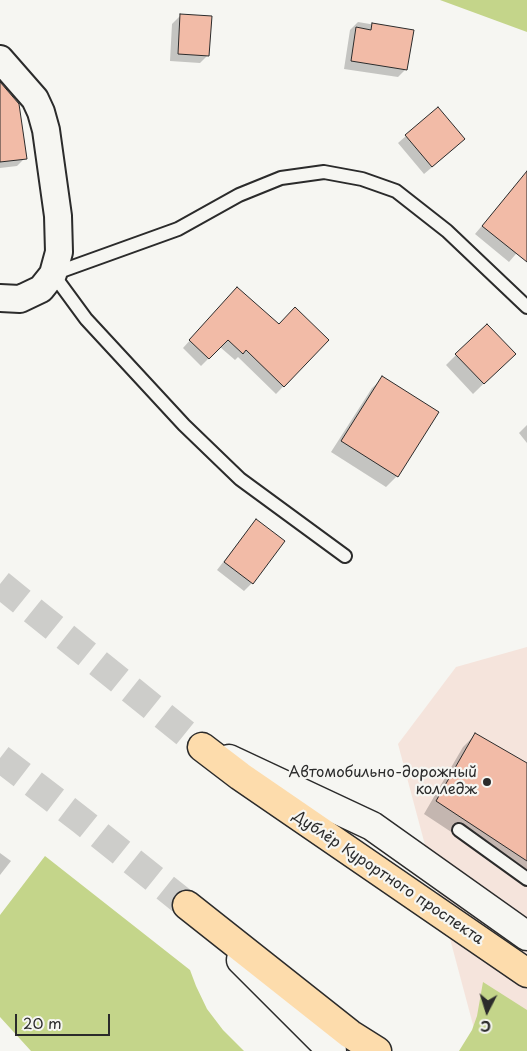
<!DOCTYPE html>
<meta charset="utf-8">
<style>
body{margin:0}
#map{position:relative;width:527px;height:1051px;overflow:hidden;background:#f6f6f2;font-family:"Playpen Sans",sans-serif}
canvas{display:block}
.north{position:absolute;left:462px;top:986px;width:50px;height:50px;-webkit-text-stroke:4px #f6f6f2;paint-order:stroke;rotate:185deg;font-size:14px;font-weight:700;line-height:20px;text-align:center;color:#2b2b2b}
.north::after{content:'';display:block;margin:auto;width:18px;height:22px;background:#2b2b2b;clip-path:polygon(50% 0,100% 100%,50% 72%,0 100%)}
.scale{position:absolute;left:15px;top:1014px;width:95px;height:22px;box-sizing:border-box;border:2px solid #2b2b2b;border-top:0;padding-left:6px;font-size:15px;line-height:18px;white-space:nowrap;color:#2b2b2b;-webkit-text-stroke:4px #f6f6f2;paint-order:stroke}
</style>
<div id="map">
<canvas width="527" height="1051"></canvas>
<div class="north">С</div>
<div class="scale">20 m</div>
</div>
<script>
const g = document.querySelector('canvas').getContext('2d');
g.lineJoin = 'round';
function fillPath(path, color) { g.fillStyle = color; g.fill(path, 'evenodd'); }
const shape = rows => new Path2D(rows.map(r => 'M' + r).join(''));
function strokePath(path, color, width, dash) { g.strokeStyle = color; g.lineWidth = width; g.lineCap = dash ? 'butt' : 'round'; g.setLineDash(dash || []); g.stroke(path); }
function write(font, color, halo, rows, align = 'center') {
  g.font = font + ' "Playpen Sans",sans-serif'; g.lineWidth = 4.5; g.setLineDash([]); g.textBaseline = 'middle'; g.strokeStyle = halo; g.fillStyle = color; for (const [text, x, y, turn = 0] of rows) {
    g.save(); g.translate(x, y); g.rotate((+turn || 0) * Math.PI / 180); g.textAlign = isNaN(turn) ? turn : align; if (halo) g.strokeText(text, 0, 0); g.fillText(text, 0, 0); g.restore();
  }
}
const built = shape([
 [527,647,527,1051,480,1051,398,744,456,667]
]);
const green = shape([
 [439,0,527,0,527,32,440,0],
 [45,856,190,970,196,986,207,1009,223,1030,244,1051,31,1051,0,1017,0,915],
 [483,982,527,1010,527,1051,459,1051,472,1030,477,1016]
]);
const shadow = shape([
 [180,16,208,55,200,63,170,61,172,24],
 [358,22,412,31,406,69,398,77,344,69,350,30],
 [0,120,25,158,17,166,0,168],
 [406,136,456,147,424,174,398,143],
 [520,182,527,188,527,241,509,262,475,234,512,190],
 [230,296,279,325,328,340,276,394,238,357,235,360,220,347,201,366,183,348],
 [514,354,473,394,446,365,456,355],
 [383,378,437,413,397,476,386,487,331,452,372,388],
 [527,425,527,443,519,433],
 [249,529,252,583,244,591,217,570],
 [476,734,527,765,527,882,424,814,463,747],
 [0,853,11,861,0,875]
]);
const building = shape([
 [180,14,212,16,209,56,178,54,180,14],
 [372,23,414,30,407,70,351,61,356,27,371,30,372,23],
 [0,82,19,104,27,159,0,162,0,82],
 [438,107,465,139,432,167,405,135,438,107],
 [527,171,527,262,482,226,527,171],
 [237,287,279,324,295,307,329,340,284,387,246,350,243,354,228,340,209,359,189,340,237,287],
 [487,324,516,354,484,384,455,354,487,324],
 [382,376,439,412,398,477,341,441,382,376],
 [256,519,285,541,253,584,224,562,256,519],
 [475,733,527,763,527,861,436,801,475,733]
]);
const primaryTunnel = shape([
 [0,584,202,747],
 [0,758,82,821,187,905]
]);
const lane = shape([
 [345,556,240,479,184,425,86,319,53,274,178,229,239,195,281,178,324,172,362,179,396,191,447,231,527,307],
 [459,830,527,879]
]);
const street = shape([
 [0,59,35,99,41,112,46,130,58,216,59,252,53,274,41,289,20,299,0,298]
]);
const secondary = shape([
 [229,759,372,826,527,936],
 [241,960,332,1051]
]);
const primary = shape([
 [202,747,240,776,527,973],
 [187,905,350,1034,377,1051]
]);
const markers = [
 [487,782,5,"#2b2b2b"]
];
const poiNames = [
 ["Автомобильно-дорожный",477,773],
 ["колледж",477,790]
];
const streetNames = [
 ["Дублёр Курортного проспекта",388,878,34]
];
fillPath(built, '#f5e4dc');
fillPath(green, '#c4d58a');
fillPath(shadow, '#0003');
fillPath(building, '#f2bba7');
strokePath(building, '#2b2b2b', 1);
strokePath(primaryTunnel, '#cdcdca', 28, [28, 14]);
strokePath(lane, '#2b2b2b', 16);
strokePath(street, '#2b2b2b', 30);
strokePath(secondary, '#2b2b2b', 31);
strokePath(primary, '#2b2b2b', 31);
strokePath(lane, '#f6f6f2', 12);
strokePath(street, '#f6f6f2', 26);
strokePath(secondary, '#f6f6f2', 28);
strokePath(primary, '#fddcac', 28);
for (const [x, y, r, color] of markers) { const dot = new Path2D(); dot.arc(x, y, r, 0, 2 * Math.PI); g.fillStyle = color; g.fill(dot); strokePath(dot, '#f6f6f2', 2); }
write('15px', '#2b2b2b', '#f6f6f2', poiNames, 'right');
write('15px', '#2b2b2b', '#f6f6f2', streetNames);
</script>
